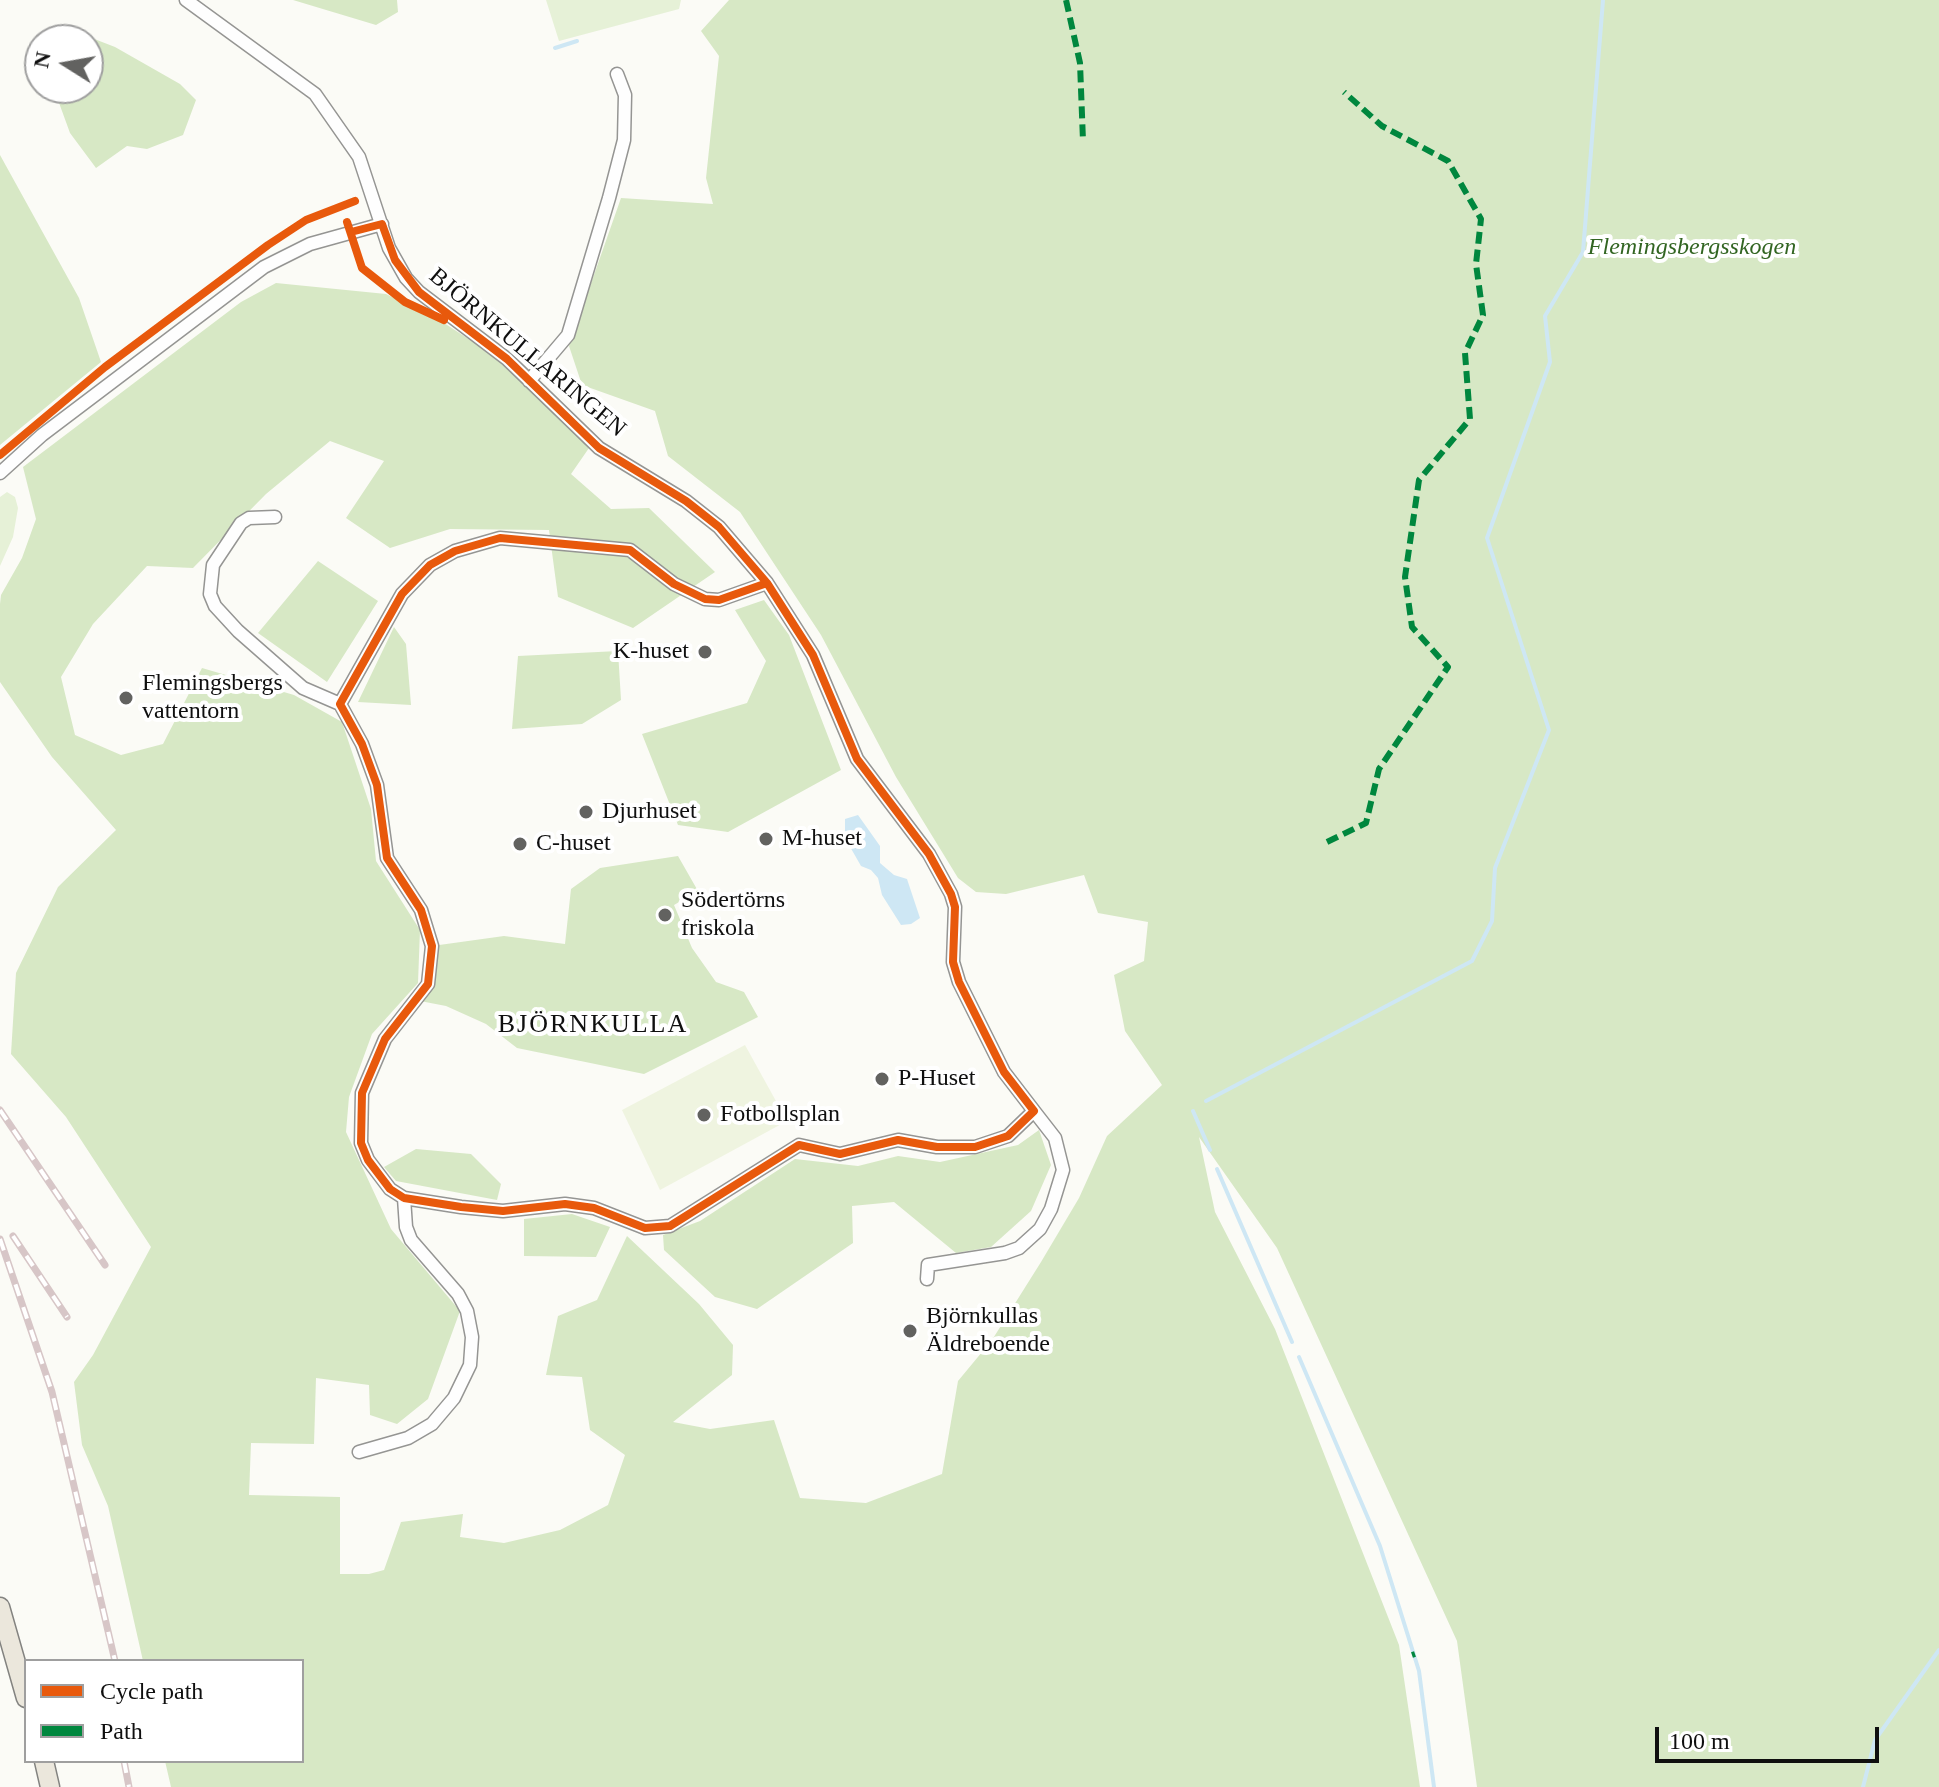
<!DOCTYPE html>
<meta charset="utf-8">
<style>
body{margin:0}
#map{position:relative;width:1939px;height:1787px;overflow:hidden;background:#fbfbf6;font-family:Georgia,serif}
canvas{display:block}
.legend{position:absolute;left:24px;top:1659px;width:280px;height:104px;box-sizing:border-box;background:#fff;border:2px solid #9f9f9f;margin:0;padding:10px 14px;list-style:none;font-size:24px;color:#0f0f0f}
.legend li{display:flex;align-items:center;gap:16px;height:40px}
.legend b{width:40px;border:2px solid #9f9f9f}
.north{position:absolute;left:24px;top:24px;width:80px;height:80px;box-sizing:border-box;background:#fff;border:2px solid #9f9f9f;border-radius:50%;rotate:281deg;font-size:22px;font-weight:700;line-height:32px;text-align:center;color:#0f0f0f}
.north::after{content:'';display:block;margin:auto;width:28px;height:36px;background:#626260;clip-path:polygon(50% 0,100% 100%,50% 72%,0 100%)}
.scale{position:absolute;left:1655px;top:1727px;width:224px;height:36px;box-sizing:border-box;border:4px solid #0f0f0f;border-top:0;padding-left:10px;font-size:24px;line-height:28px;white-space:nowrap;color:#0f0f0f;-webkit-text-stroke:6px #fff;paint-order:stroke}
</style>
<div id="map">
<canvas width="1939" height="1787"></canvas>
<ul class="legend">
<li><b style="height:10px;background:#e8590c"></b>Cycle path</li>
<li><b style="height:10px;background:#00873e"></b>Path</li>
</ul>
<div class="north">N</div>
<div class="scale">100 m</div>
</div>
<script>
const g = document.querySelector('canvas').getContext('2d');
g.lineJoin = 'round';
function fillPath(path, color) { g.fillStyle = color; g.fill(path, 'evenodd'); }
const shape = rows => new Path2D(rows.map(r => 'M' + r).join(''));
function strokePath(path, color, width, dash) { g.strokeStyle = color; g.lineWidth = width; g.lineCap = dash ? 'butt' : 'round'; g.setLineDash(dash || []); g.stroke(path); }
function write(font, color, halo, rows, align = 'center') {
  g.font = font + ' Georgia,serif'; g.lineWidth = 8; g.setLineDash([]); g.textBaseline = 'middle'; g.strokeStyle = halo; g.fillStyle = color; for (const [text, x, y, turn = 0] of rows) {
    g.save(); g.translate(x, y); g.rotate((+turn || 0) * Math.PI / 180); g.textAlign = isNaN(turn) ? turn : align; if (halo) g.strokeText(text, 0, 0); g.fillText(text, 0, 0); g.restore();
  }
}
const green = shape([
 [546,0,681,0,679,9,559,41],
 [7,492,15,497,18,508,13,537,0,566,0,497]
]);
const forest = shape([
 [293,0,397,0,398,12,376,25],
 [729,0,1939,0,1939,1787,1477,1787,1457,1641,1277,1248,1199,1137,1215,1212,1275,1329,1399,1645,1420,1787,171,1787,165,1761,302,1761,302,1661,143,1661,108,1506,82,1445,74,1382,93,1355,151,1247,66,1117,11,1054,16,973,58,887,116,830,52,757,0,682,0,604,1,595,22,558,36,519,23,467,241,302,276,283,386,294,441,321,496,357,589,448,571,474,611,509,649,508,715,572,633,628,558,597,549,530,450,529,390,548,346,518,384,461,330,441,266,494,193,568,147,566,93,624,61,677,75,735,121,755,163,744,202,668,294,695,342,722,371,809,376,861,420,930,418,983,372,1034,349,1097,346,1132,391,1229,460,1311,428,1399,397,1424,370,1415,369,1385,316,1378,314,1444,251,1443,249,1495,340,1497,340,1574,369,1574,384,1570,401,1522,463,1514,460,1537,504,1543,560,1530,608,1505,625,1455,590,1430,582,1377,546,1375,558,1316,597,1300,627,1236,699,1304,733,1345,732,1375,673,1422,710,1429,774,1420,800,1498,866,1503,942,1474,958,1381,992,1340,1041,1262,1079,1198,1107,1136,1162,1085,1125,1031,1114,975,1144,961,1148,922,1098,913,1084,875,1006,894,976,892,958,878,896,777,821,635,740,512,668,456,655,411,582,385,569,346,621,198,713,204,706,178,719,56,701,31],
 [84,35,115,47,180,84,196,100,183,135,147,149,127,146,96,168,70,133,58,100,59,88,88,88,88,40,79,40],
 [0,155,79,298,101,362,0,445],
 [318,561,378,601,327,682,258,633],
 [764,600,789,635,841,770,728,832,678,825,642,734,747,703,766,661,735,610],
 [394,627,406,644,411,705,358,702],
 [618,651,621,700,582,724,512,729,518,656],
 [678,856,698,891,674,905,692,948,716,982,744,992,758,1017,644,1074,517,1048,486,1024,446,1006,415,1000,420,997,432,946,504,936,565,944,571,889,600,868],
 [1039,1130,1051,1165,1031,1211,991,1247,956,1253,894,1202,852,1206,853,1243,757,1309,715,1297,664,1250,663,1235,700,1221,795,1159,858,1166,898,1156,940,1162,1018,1145],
 [416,1149,471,1154,501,1184,497,1200,396,1181,384,1167],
 [572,1214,610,1227,596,1257,524,1256,524,1219]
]);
const pitch = shape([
 [745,1045,787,1121,660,1190,622,1110]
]);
const water = shape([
 [858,815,880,846,880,863,894,875,907,879,920,918,911,924,901,925,882,895,878,878,871,870,861,866,845,838,845,819]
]);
const stream = shape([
 [555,48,577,41],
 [1206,1101,1472,961,1492,921,1495,868,1549,730,1487,538,1550,362,1545,316,1583,252,1603,0],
 [1193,1111,1210,1150],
 [1217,1169,1292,1342],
 [1299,1357,1380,1546,1419,1671,1434,1787],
 [1863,1787,1875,1740,1939,1650]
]);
const street = shape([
 [186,0,315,94,359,157,389,248,406,278,419,292,507,359,599,448,686,501,719,527,767,583,813,655,857,759,929,854,951,894,955,907,953,962,959,982,1004,1072,1034,1111,1008,1136,975,1147,937,1147,898,1140,840,1154,799,1145,670,1226,645,1228,594,1208,565,1204,503,1211,461,1207,404,1198,390,1189,368,1160,361,1143,362,1093,385,1039,428,984,432,946,421,910,387,858,377,785,362,744,340,704,402,594,430,565,455,551,500,538,630,550,674,584,705,599,719,600,767,583],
 [529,381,568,335,609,198,624,140,625,95,617,74],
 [0,473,42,435,264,267,310,244,382,224],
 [275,517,249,518,241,523,213,565,210,594,215,606,238,631,303,688,340,704],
 [927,1279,928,1265,1005,1253,1019,1248,1040,1229,1051,1209,1063,1170,1055,1138,1034,1111],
 [359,1452,408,1438,432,1424,454,1398,470,1365,472,1337,467,1311,458,1294,411,1240,406,1227,404,1198]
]);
const primary = shape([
 [0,1607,26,1698],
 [44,1761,50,1787]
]);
const rail = shape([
 [0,1110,105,1265],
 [13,1236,67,1317],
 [0,1239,52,1392,115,1661],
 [124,1761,129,1787]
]);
const quiet = shape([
 [1066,0,1080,63,1083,141],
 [1327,842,1366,823,1379,769,1448,667,1412,627,1405,577,1419,480,1470,419,1465,353,1483,315,1476,264,1481,219,1448,161,1382,126,1344,92],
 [1412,1655,1415,1654]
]);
const cycleway = shape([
 [347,222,362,268,405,302,444,320],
 [351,232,382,224,395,260,419,292,507,359,599,448,686,501,719,527,767,583,813,655,857,759,929,854,951,894,955,907,953,962,959,982,1004,1072,1034,1111,1008,1136,975,1147,937,1147,898,1140,840,1154,799,1145,670,1226,645,1228,594,1208,565,1204,503,1211,461,1207,404,1198,390,1189,368,1160,361,1143,362,1093,385,1039,428,984,432,946,421,910,387,858,377,785,362,744,340,704,402,594,430,565,455,551,500,538,630,550,674,584,705,599,719,600,767,583],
 [0,455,105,367,268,245,306,220,355,201]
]);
const markers = [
 [705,652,8,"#626260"],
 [126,698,8,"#626260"],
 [586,812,8,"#626260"],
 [766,839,8,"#626260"],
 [520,844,8,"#626260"],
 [665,915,8,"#626260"],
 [882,1079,8,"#626260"],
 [704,1115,8,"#626260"],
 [910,1331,8,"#626260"]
];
const parkNames = [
 ["Flemingsbergsskogen",1692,248]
];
const streetNames = [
 ["BJÖRNKULLARINGEN",527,353,40]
];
const poiNames = [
 ["K-huset",689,652,"right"],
 ["Flemingsbergs",142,684],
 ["vattentorn",142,712],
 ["Djurhuset",602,812],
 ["M-huset",782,839],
 ["C-huset",536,844],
 ["Södertörns",681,901],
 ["friskola",681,929],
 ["P-Huset",898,1079],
 ["Fotbollsplan",720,1115],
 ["Björnkullas",926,1317],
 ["Äldreboende",926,1345]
];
const neighbourhoodNames = [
 ["BJÖRNKULLA",593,1025]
];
fillPath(green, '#e6f1d7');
fillPath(forest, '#d7e8c5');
fillPath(pitch, '#eff4e0');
fillPath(water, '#cee7f4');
strokePath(stream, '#cee7f4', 4);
strokePath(street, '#959593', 15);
strokePath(primary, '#838380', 21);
strokePath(street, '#fefefe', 12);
strokePath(primary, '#ebe7dc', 18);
strokePath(rail, '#d7c6c7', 7);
strokePath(rail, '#fff', 4, [12]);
strokePath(quiet, '#00873e', 6, [12, 6]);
strokePath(cycleway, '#e8590c', 8);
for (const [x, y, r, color] of markers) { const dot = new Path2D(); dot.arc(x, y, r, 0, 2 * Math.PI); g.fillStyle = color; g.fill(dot); strokePath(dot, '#fff', 3); }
write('italic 24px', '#326522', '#fff', parkNames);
write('24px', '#0f0f0f', '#fff', streetNames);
write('24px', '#0f0f0f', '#fff', poiNames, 'left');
g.letterSpacing = '2px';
write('26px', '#0f0f0f', '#fff', neighbourhoodNames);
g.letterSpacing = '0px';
</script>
